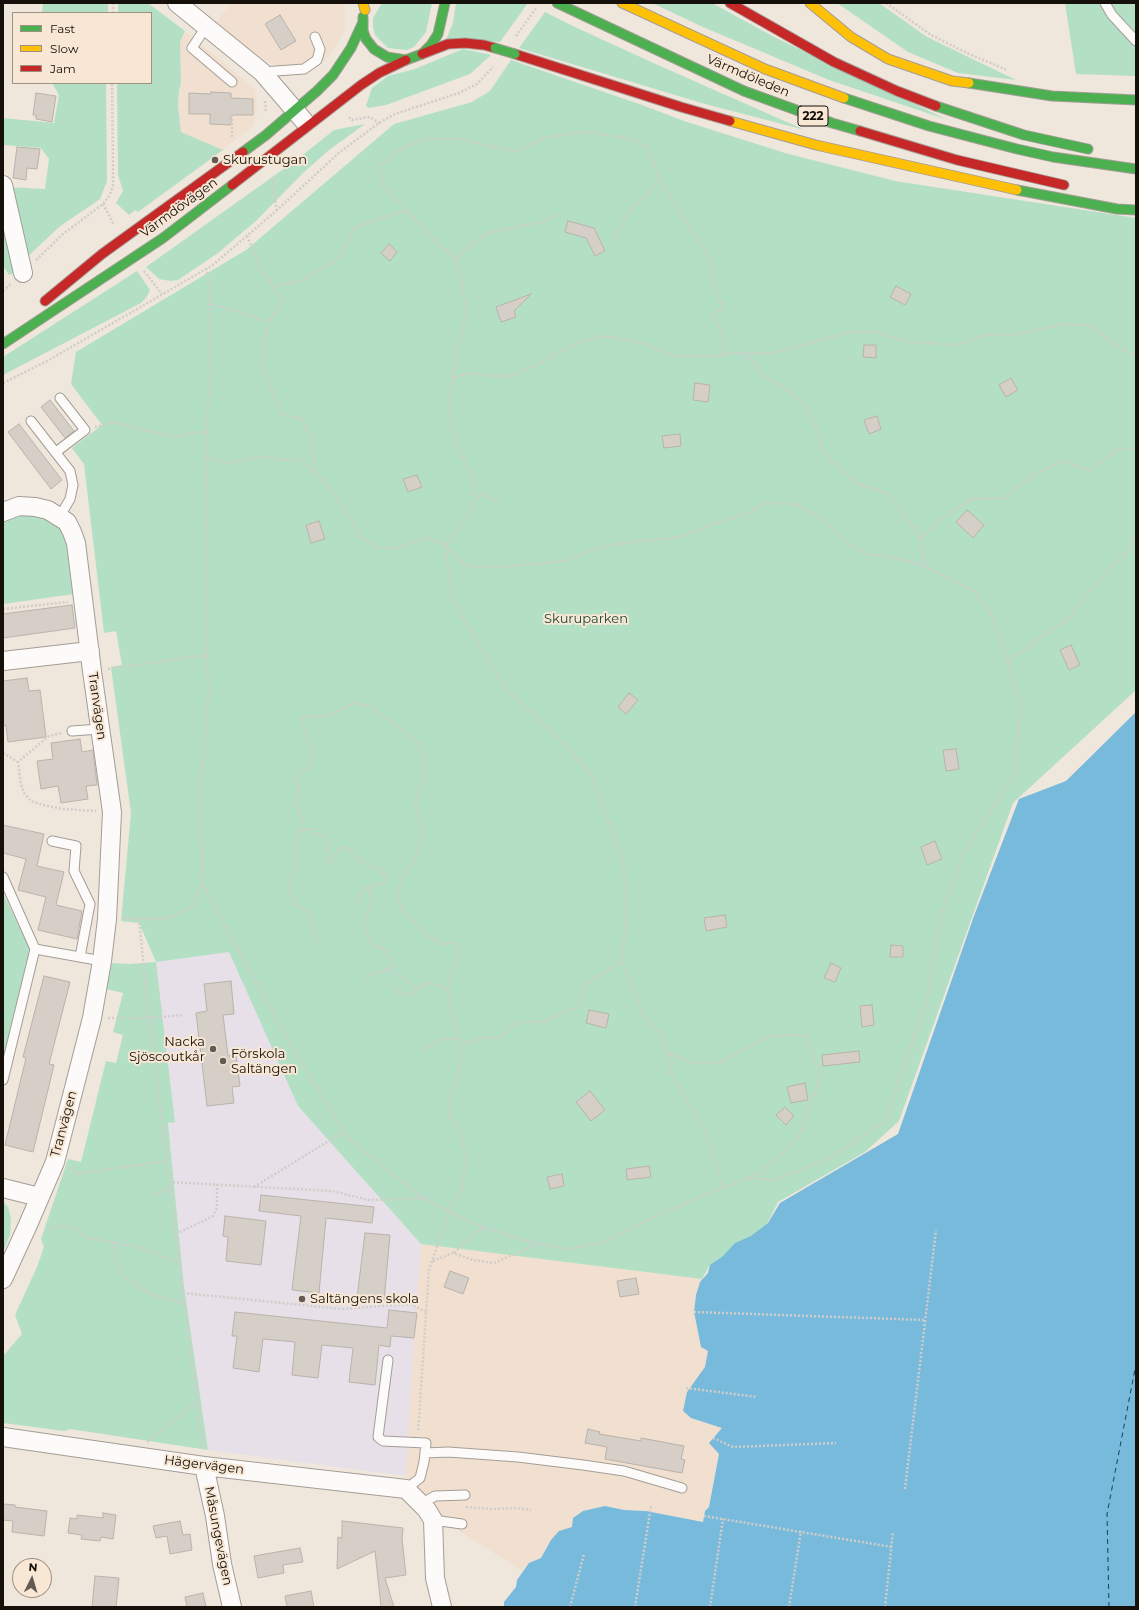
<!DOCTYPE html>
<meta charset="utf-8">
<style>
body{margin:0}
#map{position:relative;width:1139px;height:1610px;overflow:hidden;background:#efe6dc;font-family:Montserrat,sans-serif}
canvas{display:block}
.frame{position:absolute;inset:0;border:4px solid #16100a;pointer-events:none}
.legend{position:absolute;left:12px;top:12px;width:140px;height:72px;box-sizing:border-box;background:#f7e7d4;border:1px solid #9d9183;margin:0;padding:5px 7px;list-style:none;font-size:12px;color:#16100a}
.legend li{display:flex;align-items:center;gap:8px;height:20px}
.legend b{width:20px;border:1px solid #9d9183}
.north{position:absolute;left:12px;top:1558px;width:40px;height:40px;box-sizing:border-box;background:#f7e7d4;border:1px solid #9d9183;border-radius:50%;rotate:5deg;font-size:11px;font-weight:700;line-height:16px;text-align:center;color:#16100a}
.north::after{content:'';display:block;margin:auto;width:14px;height:18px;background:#625b54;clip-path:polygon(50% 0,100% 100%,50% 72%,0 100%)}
</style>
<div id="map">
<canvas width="1139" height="1610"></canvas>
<div class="frame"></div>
<ul class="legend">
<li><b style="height:5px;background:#4caf50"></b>Fast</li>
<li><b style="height:5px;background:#ffc107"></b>Slow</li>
<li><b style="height:5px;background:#c62828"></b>Jam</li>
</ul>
<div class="north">N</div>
</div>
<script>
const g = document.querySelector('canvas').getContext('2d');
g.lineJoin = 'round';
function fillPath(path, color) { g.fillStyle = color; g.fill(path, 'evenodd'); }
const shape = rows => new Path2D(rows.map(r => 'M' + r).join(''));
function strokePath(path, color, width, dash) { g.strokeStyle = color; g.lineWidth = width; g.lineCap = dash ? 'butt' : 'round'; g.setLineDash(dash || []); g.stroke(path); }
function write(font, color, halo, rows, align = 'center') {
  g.font = font + ' Montserrat,sans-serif'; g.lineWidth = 4; g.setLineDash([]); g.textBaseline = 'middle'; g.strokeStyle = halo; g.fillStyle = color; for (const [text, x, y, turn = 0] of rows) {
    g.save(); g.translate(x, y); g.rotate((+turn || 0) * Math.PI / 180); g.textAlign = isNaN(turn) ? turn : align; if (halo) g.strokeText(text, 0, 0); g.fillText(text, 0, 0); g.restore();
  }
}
const built = shape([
 [231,3,344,3,346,28,331,53,319,65,306,73,289,73,256,55,215,23],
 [185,31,254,88,258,110,253,126,223,150,181,133,178,106,179,91,181,82,180,41],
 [421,1244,702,1279,700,1282,696,1295,694,1312,701,1347,708,1350,705,1367,687,1392,691,1418,722,1427,719,1454,709,1507,705,1511,703,1522,646,1511,624,1510,605,1506,583,1511,572,1527,541,1558,529,1563,522,1571,441,1519,406,1476,414,1338]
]);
const education = shape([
 [229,951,298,1106,421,1244,414,1338,406,1476,208,1450,184,1286,168,1123,175,1121,156,962]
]);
const green = shape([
 [43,3,108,3,108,13,42,13],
 [118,3,148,3,185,31,180,42,181,82,179,91,178,106,181,132,223,150,138,212,135,210,129,215,116,203,123,191,118,175,117,83,151,83,151,13,118,13],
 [382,3,432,3,426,32,414,47,407,50,388,48,375,35,373,27,373,18],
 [456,3,528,3,500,42,446,40,453,23],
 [652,3,712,3,774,37,948,120,829,80,703,27],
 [837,3,879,3,927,37,1016,80,958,73,908,52],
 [1065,3,1136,3,1136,76,1076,74],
 [545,12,577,28,660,66,805,130,705,104,519,48],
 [463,49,491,55,470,74,386,105,369,108,366,106,372,88,388,76,415,69],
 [511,60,642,105,684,121,785,153,895,181,1136,218,1136,690,1013,803,899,1121,865,1152,778,1202,766,1226,709,1266,702,1279,421,1244,298,1106,229,952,156,962,175,1122,168,1123,184,1286,208,1450,70,1429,64,1431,3,1423,3,1356,22,1334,15,1315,37,1267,44,1247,41,1239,68,1159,81,1162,106,1061,116,1063,123,1035,113,1032,123,993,106,989,112,963,130,964,156,962,139,923,121,921,131,813,111,667,122,665,116,631,104,633,84,464,72,448,102,425,71,384,76,352,246,250,394,124,472,102,490,91],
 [52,83,106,83,107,181,100,199,59,227,24,260,8,187,45,189,49,159,41,148,3,145,3,118,54,123,59,95],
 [365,124,329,150,303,173,257,220,218,253,178,280,170,281,159,279,146,267,299,158,334,130],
 [3,210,19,270,9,275,3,266],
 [137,271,150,290,146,298,141,303,3,375,3,357],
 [19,513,31,514,56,522,67,537,74,594,3,604,3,521,7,517],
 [3,893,30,949,3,1059],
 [3,1201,8,1207,11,1218,10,1235,3,1252]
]);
const water = shape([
 [1136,712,1136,1607,504,1607,504,1602,516,1587,517,1580,529,1563,541,1558,551,1540,559,1531,572,1527,573,1518,583,1511,605,1506,624,1510,646,1511,703,1522,705,1511,709,1507,719,1454,709,1443,722,1428,691,1418,683,1411,687,1392,705,1367,708,1351,701,1347,694,1312,696,1295,700,1282,708,1273,710,1265,723,1256,735,1243,751,1236,768,1223,780,1203,898,1134,974,916,1019,799,1066,781]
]);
const ferry = shape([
 [1109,1607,1107,1514,1136,1364]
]);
const building = shape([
 [280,15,296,41,281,50,265,24,280,15],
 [211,92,231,93,231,98,253,99,253,115,231,115,231,125,210,124,210,114,189,114,189,93,211,94,211,92],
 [36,93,56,96,52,122,36,119,36,115,33,115,36,93],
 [17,147,40,149,37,169,27,168,26,180,13,178,17,147],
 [568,221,594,228,605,251,595,256,586,238,565,232,568,221],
 [389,244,397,252,390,261,381,253,389,244],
 [896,286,911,294,905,305,890,297,896,286],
 [531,294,514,311,516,317,501,322,496,307,531,294],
 [864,345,876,345,876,358,863,357,864,345],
 [1011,378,1018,390,1006,397,999,385,1011,378],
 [695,383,710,385,708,402,693,400,695,383],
 [50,400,74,431,65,438,41,407,50,400],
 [877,416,881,429,869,434,864,420,877,416],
 [19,424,62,480,51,489,8,432,19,424],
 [680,434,681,446,664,448,662,436,680,434],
 [417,475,422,487,408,492,403,479,417,475],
 [967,510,984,525,973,538,956,522,967,510],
 [319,521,325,539,311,543,306,525,319,521],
 [72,605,75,628,3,638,3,614,72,605],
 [1071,645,1080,665,1069,670,1060,650,1071,645],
 [27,678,29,691,40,690,46,737,8,742,6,725,3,726,3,681,27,678],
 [629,693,638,700,626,714,618,707,629,693],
 [80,739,82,752,93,750,97,785,86,786,88,799,61,803,58,786,41,789,37,761,53,759,51,743,80,739],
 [956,749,959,769,946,771,943,750,956,749],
 [3,825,44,834,37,866,64,872,56,905,82,911,77,939,38,930,46,897,18,890,26,859,3,853,3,825],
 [935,841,942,859,927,865,921,847,935,841],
 [725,915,727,927,706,931,704,918,725,915],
 [891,945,903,946,903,957,890,957,891,945],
 [831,963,841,968,835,982,824,978,831,963],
 [44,976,70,982,49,1064,54,1065,33,1152,5,1145,26,1058,23,1057,44,976],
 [231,981,234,1014,223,1015,228,1056,236,1055,240,1086,232,1087,234,1103,207,1106,196,1013,207,1011,204,984,231,981],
 [872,1005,874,1025,862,1027,860,1006,872,1005],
 [589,1010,609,1014,606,1028,586,1023,589,1010],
 [859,1051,860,1062,823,1066,822,1055,859,1051],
 [805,1083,808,1100,791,1103,787,1087,805,1083],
 [590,1091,605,1110,591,1121,576,1102,590,1091],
 [785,1107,794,1116,786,1125,776,1115,785,1107],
 [649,1166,651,1177,627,1180,626,1169,649,1166],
 [562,1174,564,1186,550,1189,547,1177,562,1174],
 [261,1195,374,1207,372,1223,326,1218,319,1293,292,1290,301,1216,259,1211,261,1195],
 [225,1216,266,1221,261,1265,226,1261,228,1237,223,1236,225,1216],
 [365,1233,390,1235,384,1301,357,1298,365,1233],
 [450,1271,469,1278,463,1294,444,1287,450,1271],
 [636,1278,639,1294,620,1297,617,1281,636,1278],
 [389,1310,417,1313,414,1338,391,1336,390,1347,379,1345,375,1385,349,1382,353,1348,322,1345,318,1378,292,1375,295,1342,263,1339,259,1372,233,1368,237,1336,232,1336,235,1312,387,1328,389,1310],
 [588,1429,600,1432,599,1434,641,1441,641,1438,684,1446,681,1459,685,1460,682,1473,605,1459,607,1447,585,1443,588,1429],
 [3,1504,15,1505,15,1507,47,1511,44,1536,12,1532,13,1521,3,1520,3,1504],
 [103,1513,116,1515,113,1539,101,1537,100,1541,81,1539,82,1535,68,1533,70,1518,77,1519,77,1515,103,1518,103,1513],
 [180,1521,183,1535,190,1534,192,1550,170,1554,167,1536,156,1538,153,1526,180,1521],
 [342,1521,403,1528,402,1539,406,1575,385,1578,394,1607,381,1607,375,1551,337,1569,338,1537,342,1538,342,1521],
 [300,1548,303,1562,283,1565,284,1573,258,1578,254,1556,300,1548],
 [95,1576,119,1578,116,1607,92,1607,95,1576],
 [311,1591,314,1607,287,1607,285,1596,311,1591],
 [203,1593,206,1607,187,1607,185,1597,203,1593]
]);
const path = shape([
 [886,3,931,35,967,53,1007,70],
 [113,13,113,3],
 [516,36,537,7],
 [265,101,266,112],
 [232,115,232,138],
 [349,117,352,120,370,117,379,123],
 [273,177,274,195,277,210],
 [659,178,690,228,709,256,715,292,724,307,713,316,723,334,724,354],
 [103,204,114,225],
 [247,236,261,269,283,301,268,322],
 [455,258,487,233,542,222,558,215],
 [36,260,63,234,103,204,110,195,113,185,113,165,112,83],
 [144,271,162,294],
 [273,286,302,280,339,258,355,227,407,210],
 [3,291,12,283],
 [210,303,268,322,262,365,282,415,301,418,313,440,314,472],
 [747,354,762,374,790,392,805,406,818,431,823,452,835,464,857,484,887,493,921,538,924,566],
 [452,378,457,347,467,313,460,274,455,258,433,239,383,185,380,166,403,148,424,139,459,139,515,151,544,138,583,132,629,138,646,146,659,178,650,193,631,209,611,242],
 [3,383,49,360,213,265,277,210,340,152,379,123,395,114,459,93,477,84,493,67],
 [95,427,113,422,174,437,207,431],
 [207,458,226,463,262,457,284,460,299,459,321,478,333,493,343,507,361,537,376,547,392,549,428,538,445,545,460,561,470,567,502,567,563,561,608,545,680,537,719,522,745,514,768,503,797,504,822,519,845,541,866,554,892,557,924,566,974,591,988,609,1001,639,1020,704,1017,755,1014,775,963,855,940,919,927,999,886,1120,831,1158,773,1180,748,1178],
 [475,499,483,494,499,504],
 [921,538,938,522,971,499,1004,498,1032,476,1063,461,1090,471,1117,449,1136,449],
 [3,609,68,602],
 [1008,661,1071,616,1085,597,1129,548,1136,536],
 [108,669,206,655],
 [61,733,49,736,18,762,21,784,24,793,31,801,43,805,63,809,96,811],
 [3,753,18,762],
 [300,830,312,829,316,834,324,836,328,842,326,861,329,864,337,851,342,847,350,849,358,859,368,865,380,870,386,876,384,883,376,884,370,888],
 [202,884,297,1056,350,1140,417,1193,449,1212,474,1224,536,1244,569,1249,607,1241,664,1212,762,1172,800,1135,806,1114,820,1082,820,1070,811,1050,807,1035,770,1036,721,1062,693,1063,668,1053,663,1037,645,1018,622,961,627,905,623,859,590,773,560,740,506,689,453,601,445,545,457,531,474,504,475,499,473,479,458,446,453,432,450,412,452,378,470,373,493,376,512,376,551,358,556,353,581,342,603,336,646,344,673,356,713,356,734,353,772,353,851,332,877,332,908,342,958,345,985,335,1014,335,1063,324,1089,325,1111,342,1131,354,1136,354],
 [357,903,360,894,364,888,370,888,372,902,368,910,363,927,369,936,373,946,383,947,395,965,387,969],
 [123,918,139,919,170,918,192,907,202,884,203,854,198,817,209,689,206,655,207,415,211,375,209,280,206,269],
 [139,919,149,1018,203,1451],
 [316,941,311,918,305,910,296,905,291,895,290,884,296,868,297,859,295,846,302,822,297,806,299,788,295,779,302,771,310,766,313,752,303,723,303,718,312,716,325,717,354,703,370,706,418,742,425,759,423,780,415,805,423,831,415,858,401,881,397,895,404,912,430,937,441,945,453,942,460,950,450,975,448,990,460,1053,458,1080,451,1091,449,1113,461,1135,466,1159,462,1188,449,1212,429,1270,418,1432],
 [367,979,372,974,387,969,402,977,418,989],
 [393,986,398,992,409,996,425,983,434,984,448,990],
 [108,1018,149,1018,182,1015],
 [424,1051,438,1040,456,1038,469,1043,483,1038,501,1037,517,1022,543,1022,579,1006,587,983,622,961],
 [668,1053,671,1073,705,1130,723,1188],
 [69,1167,76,1174,167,1161],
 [169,1182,332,1191,369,1200,426,1198],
 [254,1187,345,1131],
 [152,1195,170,1189],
 [47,1230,61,1226,72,1227,88,1238,139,1247,179,1263],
 [176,1234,213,1216,217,1208,217,1184],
 [114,1242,117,1266,124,1277,150,1294,169,1300,184,1303],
 [454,1253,483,1227],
 [433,1261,453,1253,473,1260,494,1263,535,1245],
 [183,1293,342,1309,410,1304,426,1312],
 [694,1312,925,1320],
 [686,1388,757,1397],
 [713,1438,733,1447,836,1443],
 [147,1442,196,1403],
 [905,1489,936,1230],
 [466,1507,491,1509,516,1508,531,1510],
 [704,1516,892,1547],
 [570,1607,584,1554],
 [635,1607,651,1506],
 [710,1607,723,1519],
 [789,1607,801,1531],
 [885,1607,893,1532]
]);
const lane = shape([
 [1105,3,1112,15,1136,41],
 [206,27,192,48,232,82],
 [262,72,304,69,317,60,320,49,315,37],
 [31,421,70,471,73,485,70,499,60,516],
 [56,452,85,430,60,398],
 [72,731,100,729],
 [52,841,76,846,74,871,90,904,80,957],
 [3,877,35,949,3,1080],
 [35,949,102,961],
 [388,1360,378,1437,383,1441,426,1443,424,1462,420,1478,406,1489],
 [425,1453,448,1452,518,1457,583,1465,624,1471,682,1488],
 [421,1504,435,1496,465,1495],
 [433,1520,462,1524]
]);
const street = shape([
 [177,3,262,72,304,121],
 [3,185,23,273],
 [3,512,19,506,35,507,48,510,67,522,72,532,76,543,92,671,112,812,107,919,102,961,92,1018,55,1162,27,1227,3,1279],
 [3,661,90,651],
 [3,1188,39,1197],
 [3,1437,204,1466,406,1489,427,1510,433,1520,435,1578,442,1607],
 [204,1466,215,1516,222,1564,232,1607]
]);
const fast = shape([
 [557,3,744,91,832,123,860,131],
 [363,17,363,31,366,39,374,49,387,57,406,60,422,54,431,45,438,34,445,3],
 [969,83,1052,96,1136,100],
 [844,98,929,126,1017,149,1053,157,1136,169],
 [936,106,1024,135,1088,149],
 [243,152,266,135,317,91,333,75,351,48,363,22],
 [1017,190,1117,209,1136,210],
 [3,344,163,238,232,185]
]);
const slow = shape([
 [363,3,365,10],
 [622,3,765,69,844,98],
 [810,3,851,37,888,59,952,81,969,83],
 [730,121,816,145,1017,190]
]);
const jam = shape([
 [730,3,834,62,897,91,936,106],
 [422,54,448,44,465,43,484,45,495,48],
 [515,54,681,107,730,121],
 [860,131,957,160,1064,185],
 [232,185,361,85,379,73,406,60],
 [45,301,102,254,243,152]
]);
const fastBridge = shape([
 [495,48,515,54]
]);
const markers = [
 [215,160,4,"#625b54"],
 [213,1049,4,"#625b54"],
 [223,1061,4,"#625b54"],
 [302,1299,4,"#625b54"]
];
const shields = [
 [813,116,30]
];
const shieldNames = [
 ["222",813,116]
];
const streetNames = [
 ["Värmdöleden",748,76,23],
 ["Värmdövägen",179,208,-36],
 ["Tranvägen",97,706,82],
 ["Tranvägen",64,1124,-75],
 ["Hägervägen",204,1465,7],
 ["Måsungevägen",218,1536,79]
];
const poiNames = [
 ["Skurustugan",223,160],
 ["Nacka",205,1042,"right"],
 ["Sjöscoutkår",205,1057,"right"],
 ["Förskola",231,1054],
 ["Saltängen",231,1069],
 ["Saltängens skola",310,1299]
];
const parkNames = [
 ["Skuruparken",586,619]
];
fillPath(built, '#f1e0cf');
fillPath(education, '#e7e0e8');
fillPath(green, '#b3e0c5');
fillPath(water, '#78badc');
strokePath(ferry, '#184158', 1, [5, 4]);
fillPath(building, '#d6cfc7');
strokePath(building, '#bab3ab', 1);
strokePath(lane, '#a49d96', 11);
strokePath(street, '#a49d96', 20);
strokePath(fast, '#a49d96', 11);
strokePath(slow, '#a49d96', 11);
strokePath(jam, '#a49d96', 11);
strokePath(path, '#d0cdca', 2.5, [2, 2]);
strokePath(lane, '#fdfbfa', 9);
strokePath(street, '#fdfbfa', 18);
strokePath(fast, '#4caf50', 9);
strokePath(slow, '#ffc107', 9);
strokePath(jam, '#c62828', 9);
strokePath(fastBridge, '#a49d96', 11, []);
strokePath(fastBridge, '#4caf50', 9);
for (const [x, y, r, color] of markers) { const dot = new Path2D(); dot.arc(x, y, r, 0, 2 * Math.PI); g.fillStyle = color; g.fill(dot); strokePath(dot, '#f7e7d4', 1.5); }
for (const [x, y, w] of shields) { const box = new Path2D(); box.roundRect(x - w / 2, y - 10, w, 20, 3); g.fillStyle = '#f7e7d4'; g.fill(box); strokePath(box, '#16100a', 1); }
write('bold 12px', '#16100a', null, shieldNames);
write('13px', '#16100a', '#f7e7d4', streetNames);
write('13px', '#16100a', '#f7e7d4', poiNames, 'left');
write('13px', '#1c4835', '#f7e7d4', parkNames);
</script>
